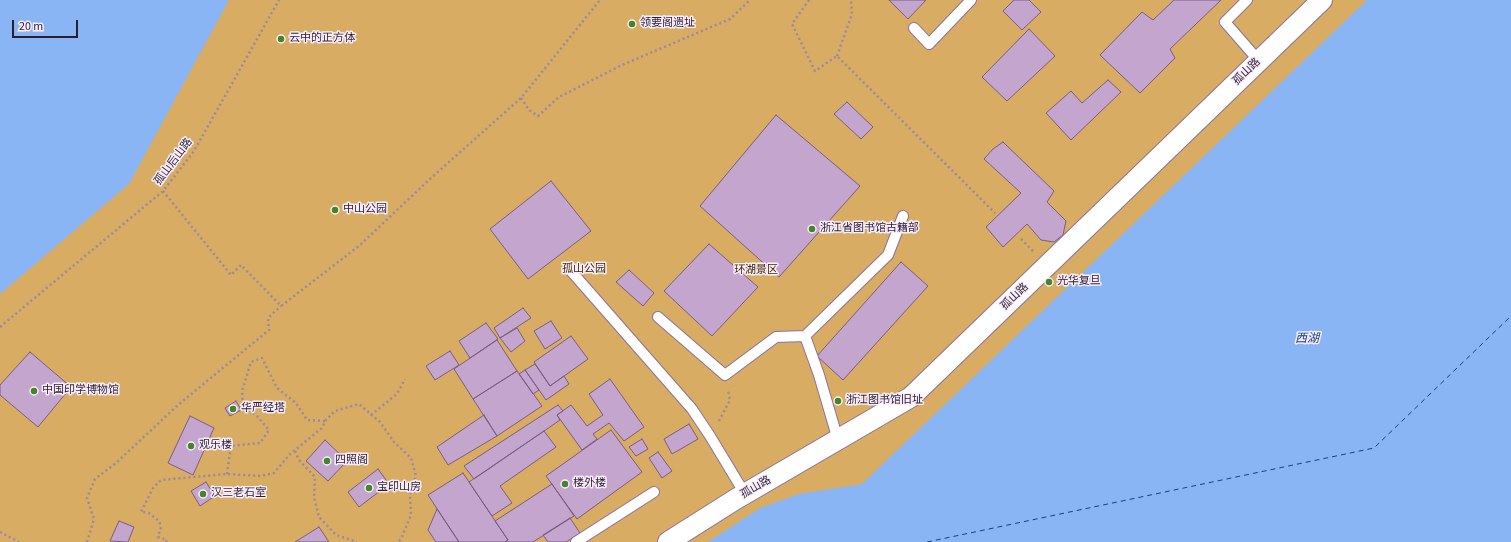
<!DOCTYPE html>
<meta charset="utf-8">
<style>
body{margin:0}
#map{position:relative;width:1511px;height:542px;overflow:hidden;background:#f3dafb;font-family:"Source Sans 3",sans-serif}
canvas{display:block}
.scale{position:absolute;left:12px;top:20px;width:66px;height:18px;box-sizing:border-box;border:2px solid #291e2d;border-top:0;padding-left:5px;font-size:12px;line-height:14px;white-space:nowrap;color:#291e2d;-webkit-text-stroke:3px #f9edfd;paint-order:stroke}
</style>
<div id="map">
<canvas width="1511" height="542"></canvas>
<div class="scale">20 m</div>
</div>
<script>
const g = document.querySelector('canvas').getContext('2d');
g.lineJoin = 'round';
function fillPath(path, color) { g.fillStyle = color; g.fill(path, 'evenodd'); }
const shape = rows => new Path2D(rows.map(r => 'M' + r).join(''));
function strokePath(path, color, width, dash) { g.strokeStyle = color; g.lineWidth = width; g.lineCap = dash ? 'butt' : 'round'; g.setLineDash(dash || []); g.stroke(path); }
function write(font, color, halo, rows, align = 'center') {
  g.font = font + ' "Source Sans 3","Noto Sans SC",sans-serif'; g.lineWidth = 3; g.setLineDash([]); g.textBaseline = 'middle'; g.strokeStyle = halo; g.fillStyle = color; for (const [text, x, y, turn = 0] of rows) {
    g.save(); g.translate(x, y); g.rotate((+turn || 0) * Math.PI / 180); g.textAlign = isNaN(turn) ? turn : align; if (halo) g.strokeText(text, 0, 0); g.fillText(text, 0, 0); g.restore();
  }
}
const green = shape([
 [0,0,1511,0,1511,542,0,542]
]);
const water = shape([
 [0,0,229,0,129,184,0,294],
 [1367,0,1511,0,1511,542,708,542,760,508,799,494,862,484]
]);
const ferry = shape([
 [927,542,1374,448,1511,316]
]);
const building = shape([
 [889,0,926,0,908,19,889,0],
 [1014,0,1029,0,1041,12,1022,30,1003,11,1014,0],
 [1174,0,1221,0,1170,49,1175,58,1140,93,1100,55,1142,12,1153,20,1174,0],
 [1029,29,1055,56,1007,101,982,77,1029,29],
 [1108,80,1121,92,1071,140,1046,113,1071,91,1082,103,1108,80],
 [847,102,873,127,861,139,834,114,847,102],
 [776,115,860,186,779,277,700,206,776,115],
 [1003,142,1054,191,1047,202,1066,221,1063,235,1054,242,1041,240,1027,224,1003,247,986,227,1021,193,984,159,993,149,1003,142],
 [551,181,591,231,528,279,490,229,551,181],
 [709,244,758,287,712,336,664,291,709,244],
 [901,262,928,286,843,380,817,356,901,262],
 [629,270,654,293,643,306,616,282,629,270],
 [523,308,531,318,500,338,494,328,523,308],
 [551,321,562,338,545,349,534,331,551,321],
 [486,323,498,339,470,358,459,341,486,323],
 [517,328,525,341,511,352,500,338,517,328],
 [571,336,588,359,550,386,534,362,571,336],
 [497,340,517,371,473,399,454,369,497,340],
 [450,351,459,365,435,380,426,366,450,351],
 [30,352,71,387,38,427,0,395,0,385,30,352],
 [535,364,550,386,564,376,569,384,546,400,525,370,535,364],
 [525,370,539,390,533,394,519,374,525,370],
 [517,371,542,406,497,436,473,399,517,371],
 [610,379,644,427,624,441,609,423,593,434,597,439,582,450,557,415,571,405,587,426,603,415,589,394,610,379],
 [236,401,241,410,230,416,225,408,236,401],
 [558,405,563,411,557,415,560,420,474,479,464,466,558,405],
 [484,415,497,436,448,465,437,447,484,415],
 [190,416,214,428,193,475,168,463,190,416],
 [689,424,698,439,672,454,664,439,689,424],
 [611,430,642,472,577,519,546,476,611,430],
 [544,431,556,447,500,486,512,503,492,516,469,482,544,431],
 [642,439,648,449,636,456,629,447,642,439],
 [325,440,347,461,328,481,306,461,325,440],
 [658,452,672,471,662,478,649,458,658,452],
 [378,469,389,484,359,507,348,492,378,469],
 [463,473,508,540,505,542,459,542,428,495,463,473],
 [206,482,215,496,200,506,191,491,206,482],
 [552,484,574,516,533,542,505,542,508,540,495,521,552,484],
 [437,509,459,542,436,542,428,530,437,509],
 [570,518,580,533,566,542,548,542,543,535,570,518],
 [119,521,134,527,128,542,110,541,119,521],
 [319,527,329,542,295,542,319,527]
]);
const path = shape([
 [809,0,792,24,815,71,837,56,995,213],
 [837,56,852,14,851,0],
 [521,98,529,110,538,116,559,97,622,65,730,19,750,0],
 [163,191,231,275,241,265,281,306,359,246,431,178,521,98,600,0],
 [1021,239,1033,251],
 [0,327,163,191,194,151,279,0],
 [371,415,397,394,405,379],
 [719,421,730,400,728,390],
 [295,451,299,460,315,477,314,497,319,517,336,535,357,542],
 [227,474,231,446,260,443,269,430,258,417,243,406,242,391,251,362,262,358,277,388,296,403,307,420,325,421],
 [0,532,19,542],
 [87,542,94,519,87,498,95,479,116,463,178,405,269,330,268,318,281,306],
 [166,542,167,540,158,537,161,527,159,521,149,513,141,512,153,488,161,480,227,474,261,476,274,473,289,455,322,428,325,421,335,411,359,404,380,422,394,442,411,458,416,476,410,494,411,515,401,539,398,542]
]);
const lane = shape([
 [1247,0,1225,22,1259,61],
 [914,28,929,44,971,0],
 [571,271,692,409,710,436,745,494],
 [658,317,725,375,776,337,805,336,888,255,903,216],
 [805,336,819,375,838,440],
 [576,542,654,492]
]);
const street = shape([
 [668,542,736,499,911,397,1322,0]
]);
const markers = [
 [632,24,4,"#448526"],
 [281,39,4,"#448526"],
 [335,210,4,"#448526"],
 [812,229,4,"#448526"],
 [1049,282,4,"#448526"],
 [34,391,4,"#448526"],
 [838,401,4,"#448526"],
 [233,409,4,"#448526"],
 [191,446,4,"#448526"],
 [327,461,4,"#448526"],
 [565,484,4,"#448526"],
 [369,488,4,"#448526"],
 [203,494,4,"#448526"]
];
const poiNames = [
 ["领要阁遗址",640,24],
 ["云中的正方体",289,39],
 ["中山公园",343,210],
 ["浙江省图书馆古籍部",820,229],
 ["光华复旦",1057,282],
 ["中国印学博物馆",42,391],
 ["浙江图书馆旧址",846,401],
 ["华严经塔",241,409],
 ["观乐楼",199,446],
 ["四照阁",335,461],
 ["楼外楼",573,484],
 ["宝印山房",377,488],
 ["汉三老石室",211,494]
];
const streetNames = [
 ["孤山路",1247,72,-44],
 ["孤山后山路",174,162,-53],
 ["孤山路",1015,297,-44],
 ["孤山路",756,488,-30]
];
const parkNames = [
 ["孤山公园",584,270],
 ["环湖景区",756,271]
];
const waterNames = [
 ["西湖",1307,339]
];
fillPath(green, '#d9ac64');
fillPath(water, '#8ab5f4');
strokePath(ferry, '#0f4388', 1, [5, 4]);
fillPath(building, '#c3a5cd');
strokePath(building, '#795e82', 1);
strokePath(lane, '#8e7297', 12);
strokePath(street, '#8e7297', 22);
strokePath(path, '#9b88a1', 2.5, [2, 3]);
strokePath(lane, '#fff', 10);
strokePath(street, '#fff', 20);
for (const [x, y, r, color] of markers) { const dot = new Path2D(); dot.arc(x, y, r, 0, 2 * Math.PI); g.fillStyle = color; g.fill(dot); strokePath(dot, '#f9edfd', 1.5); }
write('11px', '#291e2d', '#f9edfd', poiNames, 'left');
write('11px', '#291e2d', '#f9edfd', streetNames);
write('11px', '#3f2900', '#f9edfd', parkNames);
write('italic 12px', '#0f4388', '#f9edfd', waterNames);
</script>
